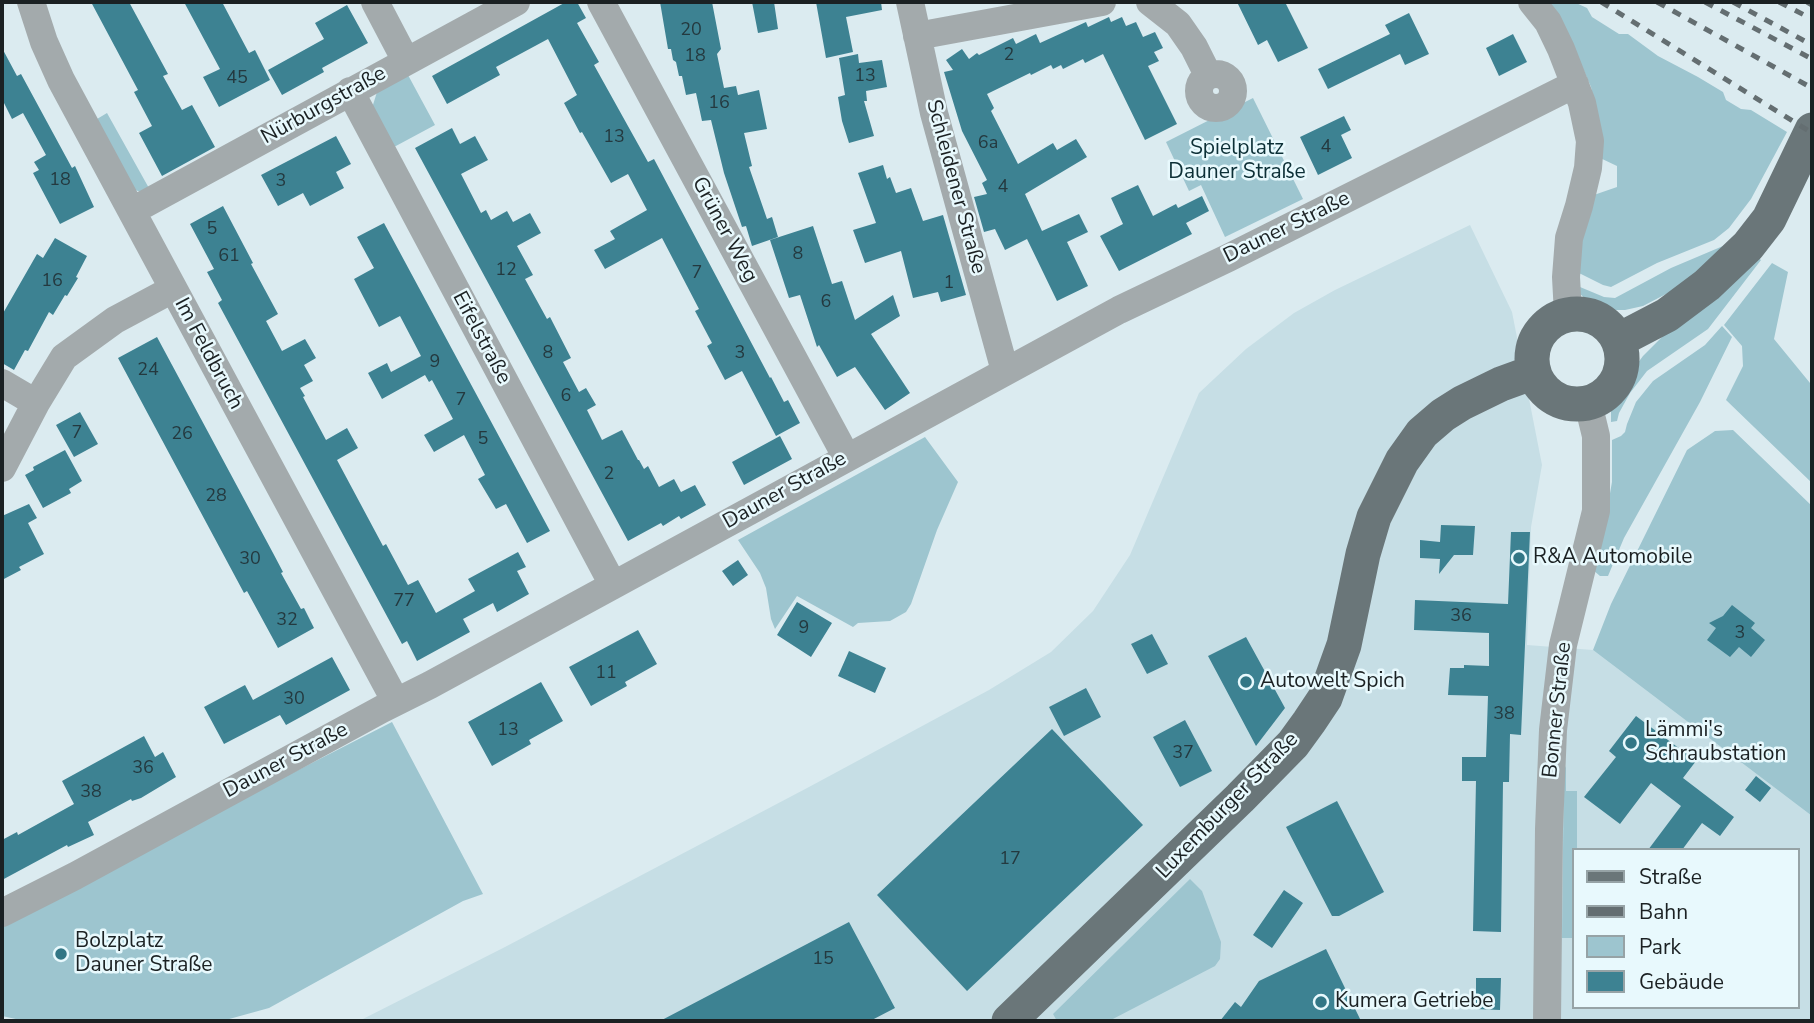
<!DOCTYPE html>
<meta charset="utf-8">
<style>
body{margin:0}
#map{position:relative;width:1814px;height:1023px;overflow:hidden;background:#dbebf0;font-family:"Nunito Sans",sans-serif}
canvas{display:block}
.frame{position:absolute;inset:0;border:4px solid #1b2123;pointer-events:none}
.legend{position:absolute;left:1572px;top:848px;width:228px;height:161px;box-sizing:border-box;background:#e8f9fd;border:2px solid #96a3a6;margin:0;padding:9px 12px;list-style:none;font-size:21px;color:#1b2123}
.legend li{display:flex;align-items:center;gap:14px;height:35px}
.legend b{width:35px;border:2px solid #96a3a6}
</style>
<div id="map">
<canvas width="1814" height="1023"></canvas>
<div class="frame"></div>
<ul class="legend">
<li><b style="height:9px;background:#6a7679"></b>Straße</li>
<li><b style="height:9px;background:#646e71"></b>Bahn</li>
<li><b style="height:19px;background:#9dc5cf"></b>Park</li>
<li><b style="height:19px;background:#3d8292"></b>Gebäude</li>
</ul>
</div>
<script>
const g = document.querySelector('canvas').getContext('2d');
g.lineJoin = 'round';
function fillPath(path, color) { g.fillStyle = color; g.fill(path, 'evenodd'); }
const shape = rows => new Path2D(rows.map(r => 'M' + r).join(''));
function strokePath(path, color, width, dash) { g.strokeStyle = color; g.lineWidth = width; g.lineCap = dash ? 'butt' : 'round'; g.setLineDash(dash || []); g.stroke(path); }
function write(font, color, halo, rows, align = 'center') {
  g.font = font + ' "Nunito Sans",sans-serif'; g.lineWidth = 5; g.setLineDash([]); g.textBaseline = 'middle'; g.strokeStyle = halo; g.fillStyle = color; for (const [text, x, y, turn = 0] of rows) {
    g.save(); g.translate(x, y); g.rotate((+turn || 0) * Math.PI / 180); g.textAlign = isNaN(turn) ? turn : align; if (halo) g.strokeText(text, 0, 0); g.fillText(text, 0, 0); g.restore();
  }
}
const built = shape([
 [1470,225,1512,312,1542,465,1531,527,1527,645,1593,650,1812,816,1812,1021,359,1021,505,947,809,787,989,690,1051,652,1093,611,1130,555,1199,393,1246,349,1294,313,1335,290],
 [1574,850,1798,850,1798,1007,1574,1007]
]);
const green = shape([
 [1552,2,1574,2,1587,8,1592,17,1619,34,1628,34,1658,56,1698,77,1723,92,1726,100,1741,109,1751,110,1787,132,1751,199,1729,228,1714,240,1657,263,1611,287,1603,285,1581,274,1573,272,1591,196,1617,187,1617,166,1598,157,1596,110,1591,87,1574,48,1548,9],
 [408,75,435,125,394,147,372,108,377,92],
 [1253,98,1303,199,1225,237,1201,185,1189,191,1166,142],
 [107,113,150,190,144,193,132,189,92,122],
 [1723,246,1691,281,1643,306,1625,310,1605,310,1590,303,1579,293,1580,287,1604,297,1615,298,1671,268],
 [1758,258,1761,260,1708,329,1647,371,1630,393,1619,413,1617,421,1611,422,1611,409,1629,384,1634,368,1643,356,1667,332],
 [1772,263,1788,272,1774,339,1810,383,1812,382,1812,483,1726,400,1743,366,1742,346,1724,325],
 [1722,326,1732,337,1700,402,1624,538,1608,576,1600,576,1593,570,1606,516,1612,482,1612,440,1621,436,1625,432,1627,424,1636,402,1653,381,1705,345],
 [1733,430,1812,506,1812,816,1593,650,1611,604,1687,450,1715,431],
 [925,437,958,482,937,530,911,604,906,612,890,621,858,623,853,627,797,596,775,629,771,619,766,588,760,573,738,540],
 [392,722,483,894,463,901,269,1008,222,1021,25,1021,2,1016,2,924,81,881],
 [1564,764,1566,768,1566,791,1577,791,1577,850,1574,850,1574,938,1562,938],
 [1190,879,1202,891,1221,942,1220,959,1215,966,1109,1021,1057,1021,1053,1014]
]);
const building = shape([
 [91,2,129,2,168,74,163,76,182,110,192,105,215,147,162,176,139,133,152,126,134,92,138,90],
 [184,2,222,2,249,53,255,50,270,80,219,107,203,77,220,69],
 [566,2,577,2,586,18,577,23,599,62,594,65,648,162,654,159,770,378,771,377,784,402,788,400,800,423,776,436,742,371,725,380,707,346,712,343,695,311,699,309,662,238,605,269,594,250,615,239,610,231,647,210,628,174,611,183,582,132,580,133,564,103,577,95,548,39,496,67,500,75,447,104,432,76],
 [660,2,712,2,721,49,717,54,724,88,736,86,738,95,759,90,767,129,744,133,752,166,749,167,767,219,772,217,778,237,752,246,746,226,742,227,724,173,711,120,702,121,696,93,686,95,682,76,679,76,676,62,673,60,671,49,668,49],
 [752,2,774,2,778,29,758,33],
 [816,2,881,2,882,10,846,17,853,52,826,58],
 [1237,2,1285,2,1308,48,1278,62,1267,40,1258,45],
 [347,5,368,43,322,68,324,72,282,95,268,70,324,39,315,23],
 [1409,13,1429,54,1405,65,1400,54,1328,89,1318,69,1390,34,1385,25],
 [1109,17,1111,22,1122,17,1126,26,1136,22,1143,37,1155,32,1163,48,1154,52,1159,61,1148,66,1177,124,1145,140,1103,54,1085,63,1083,59,1063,69,1061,65,1053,69,1051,65,1031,75,1030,73,987,94,994,108,991,111,1018,164,1053,143,1057,150,1076,139,1087,157,1025,194,1042,231,1079,214,1088,232,1067,242,1088,286,1057,301,1027,239,1005,250,995,229,984,232,974,197,987,194,982,183,987,180,962,131,944,72,953,70,946,60,962,49,969,59,977,53,979,55,1013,38,1016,44,1036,34,1040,43,1086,22,1088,27],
 [1513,34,1527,62,1499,76,1486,48],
 [2,48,17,76,21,74,72,168,75,166,94,207,60,224,33,173,39,170,34,162,46,155,23,113,12,119,2,99],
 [858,54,859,63,882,60,887,87,866,91,867,101,864,101,874,136,849,143,842,121,838,97,845,95,839,58],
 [1344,116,1351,130,1341,135,1352,158,1318,175,1300,137],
 [452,128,460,144,475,136,488,160,461,174,481,213,486,210,491,220,507,211,513,222,530,213,541,233,517,246,533,275,525,279,547,319,550,317,571,358,563,362,579,392,586,388,596,405,587,410,602,440,622,430,638,460,639,460,644,469,648,466,659,487,674,479,681,492,695,485,706,505,681,519,679,516,663,526,661,523,628,541,415,148],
 [336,136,351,164,336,172,344,188,310,206,303,193,278,206,261,175],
 [883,165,887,179,890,177,896,193,911,188,923,221,943,215,966,295,941,302,938,292,913,298,901,251,865,263,853,230,876,223,858,173],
 [1138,185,1153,216,1176,204,1178,208,1202,196,1209,211,1186,223,1192,234,1119,271,1100,236,1123,224,1111,198],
 [223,206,253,263,251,264,278,314,266,321,282,351,305,339,316,358,304,365,313,381,300,388,305,396,303,397,326,440,347,428,358,448,337,460,383,546,386,544,408,585,418,580,436,613,475,591,468,579,518,552,526,567,517,571,529,594,497,612,493,603,463,619,470,632,417,661,407,641,402,644,218,303,222,300,207,272,214,269,190,224],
 [384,223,550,531,527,543,506,504,496,509,478,479,485,475,464,435,434,452,424,435,453,419,432,380,429,382,425,375,382,399,368,373,387,363,391,372,421,356,400,316,379,327,354,279,374,268,357,237],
 [813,226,832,284,842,281,855,320,893,295,900,316,871,334,910,393,885,410,855,367,837,377,819,345,817,347,800,295,789,298,770,240],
 [55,238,87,256,76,277,78,278,67,296,65,295,53,315,49,312,28,351,25,350,14,370,2,363,2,315,37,254,43,258],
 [157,337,273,553,283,572,281,573,301,609,304,608,314,628,278,648,247,591,244,593,118,358],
 [80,412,98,444,74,457,56,425],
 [780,436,792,459,744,485,732,462],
 [65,450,82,481,69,489,71,493,43,508,25,475,34,470,33,467],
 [29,504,37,518,28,523,44,554,19,567,21,570,2,580,2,516],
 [1441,525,1475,526,1473,555,1454,555,1439,574,1440,559,1420,558,1420,540,1440,542],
 [1511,532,1530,532,1521,735,1510,734,1509,782,1503,782,1501,932,1473,931,1476,781,1462,781,1462,757,1486,757,1488,696,1448,695,1450,668,1464,668,1464,665,1489,666,1489,633,1414,630,1415,600,1508,604],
 [738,560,748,575,733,586,722,571],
 [797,602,832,623,811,657,777,635],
 [1732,605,1755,623,1751,628,1765,640,1751,657,1739,647,1730,657,1707,640,1716,628,1709,623,1723,616],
 [638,630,657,664,625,682,627,686,591,706,569,667],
 [1152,634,1168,664,1147,674,1131,644],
 [1246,637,1285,708,1256,746,1208,656],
 [849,651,886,668,875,693,838,676],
 [332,657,350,690,286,725,280,715,224,744,204,707,245,685,253,700],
 [541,682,563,721,529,740,531,744,492,766,468,722],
 [1086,688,1101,717,1064,736,1049,707],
 [1636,716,1696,761,1683,778,1734,817,1720,836,1702,823,1682,850,1648,850,1681,806,1651,783,1620,824,1584,797,1616,757,1609,751],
 [1185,720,1212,771,1180,787,1153,737],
 [1052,729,1143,825,967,991,877,895],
 [144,736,155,757,163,752,176,777,141,798,132,801,131,799,88,822,94,835,68,847,67,845,2,880,2,840,17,832,18,835,74,804,62,781],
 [1756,776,1771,788,1760,802,1745,790],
 [1337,801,1384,892,1339,916,1332,916,1286,827],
 [1284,890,1303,903,1272,948,1253,935],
 [849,922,895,1008,870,1021,660,1021],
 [1326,949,1361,1021,1220,1021,1235,1002,1241,1007,1259,981],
 [1476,978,1501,978,1500,1010,1476,1009]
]);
const minor = shape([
 [31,2,44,42,61,80,396,702],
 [375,2,406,61],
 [601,2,847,458],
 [910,2,934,113,1005,371],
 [1150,2,1178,24,1194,47,1208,75],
 [1532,2,1548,22,1561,49,1582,103,1590,141,1588,168,1579,206,1569,238,1566,277,1568,314],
 [917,36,1102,2],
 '1199 91a17 17 0 1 1 34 0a17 17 0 1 1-34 0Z',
 [350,91,613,585],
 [132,211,516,2],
 [2,383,36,403],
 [2,468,36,403,64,357,115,320,173,289],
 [2,913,75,876,382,709,430,685,1119,310,1228,258,1575,84],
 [1547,1021,1549,829,1553,730,1563,645,1596,511,1596,436,1588,403]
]);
const major = shape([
 '1532 359a45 45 0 1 1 90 0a45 45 0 1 1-90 0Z',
 [1619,340,1667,315,1707,285,1748,246,1769,219,1812,130],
 [1009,1021,1240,798,1293,744,1309,722,1325,698,1344,645,1363,554,1374,517,1402,461,1422,433,1443,415,1462,403,1501,384,1534,372]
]);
const rail = shape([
 [1601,2,1812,133],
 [1657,2,1812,88],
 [1705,2,1812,59],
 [1733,2,1812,45],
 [1779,2,1812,19],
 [1807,2,1812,5]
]);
const markers = [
 [1519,558,7,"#327685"],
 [1246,682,7,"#327685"],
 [1631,743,7,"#327685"],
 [61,954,7,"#327685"],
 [1321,1002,7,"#327685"]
];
const numberNames = [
 ["20",691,31],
 ["2",1009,56],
 ["18",695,57],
 ["13",865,77],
 ["45",237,79],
 ["16",719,104],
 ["13",614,138],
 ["6a",988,144],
 ["4",1326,148],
 ["18",60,181],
 ["3",281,182],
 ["4",1003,188],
 ["5",212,230],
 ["8",798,255],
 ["61",229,257],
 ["12",506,271],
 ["7",697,274],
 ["16",52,282],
 ["1",949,284],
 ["6",826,303],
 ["8",548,354],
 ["3",740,354],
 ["9",435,363],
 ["24",148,371],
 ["6",566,397],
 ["7",461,401],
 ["7",77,434],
 ["26",182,435],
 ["5",483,440],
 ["2",609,475],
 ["28",216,497],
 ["30",250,560],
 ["77",404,602],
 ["36",1461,617],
 ["32",287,621],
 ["9",804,629],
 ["3",1740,634],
 ["11",606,674],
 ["30",294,700],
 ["38",1504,715],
 ["13",508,731],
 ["37",1183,754],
 ["36",143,769],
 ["38",91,793],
 ["17",1010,860],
 ["15",823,960]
];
const streetNames = [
 ["Nürburgstraße",324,106,-29],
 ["Schleidener Straße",955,187,75],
 ["Dauner Straße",1287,228,-26],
 ["Grüner Weg",724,230,62],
 ["Eifelstraße",481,338,62],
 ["Im Feldbruch",208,354,62],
 ["Dauner Straße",785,491,-29],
 ["Bonner Straße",1558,710,-84],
 ["Dauner Straße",286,761,-28],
 ["Luxemburger Straße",1228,806,-46]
];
const parkNames = [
 ["Spielplatz",1237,149],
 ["Dauner Straße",1237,173]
];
const poiNames = [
 ["R&A Automobile",1533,558],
 ["Autowelt Spich",1260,682],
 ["Lämmi's",1645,731],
 ["Schraubstation",1645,755],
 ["Bolzplatz",75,942],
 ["Dauner Straße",75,966],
 ["Kumera Getriebe",1335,1002]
];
fillPath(built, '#c6dee5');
fillPath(green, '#9dc5cf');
fillPath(building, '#3d8292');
strokePath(minor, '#a3aaac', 28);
strokePath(major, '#6a7679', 35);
strokePath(rail, '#646e71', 5, [9, 9]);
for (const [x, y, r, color] of markers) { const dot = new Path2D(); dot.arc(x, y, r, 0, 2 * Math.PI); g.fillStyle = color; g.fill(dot); strokePath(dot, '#e8f9fd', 2.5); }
write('18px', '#24393f', null, numberNames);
write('21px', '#1b2123', '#e8f9fd', streetNames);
write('21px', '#0c2f36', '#e8f9fd', parkNames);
write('21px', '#1b2123', '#e8f9fd', poiNames, 'left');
</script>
